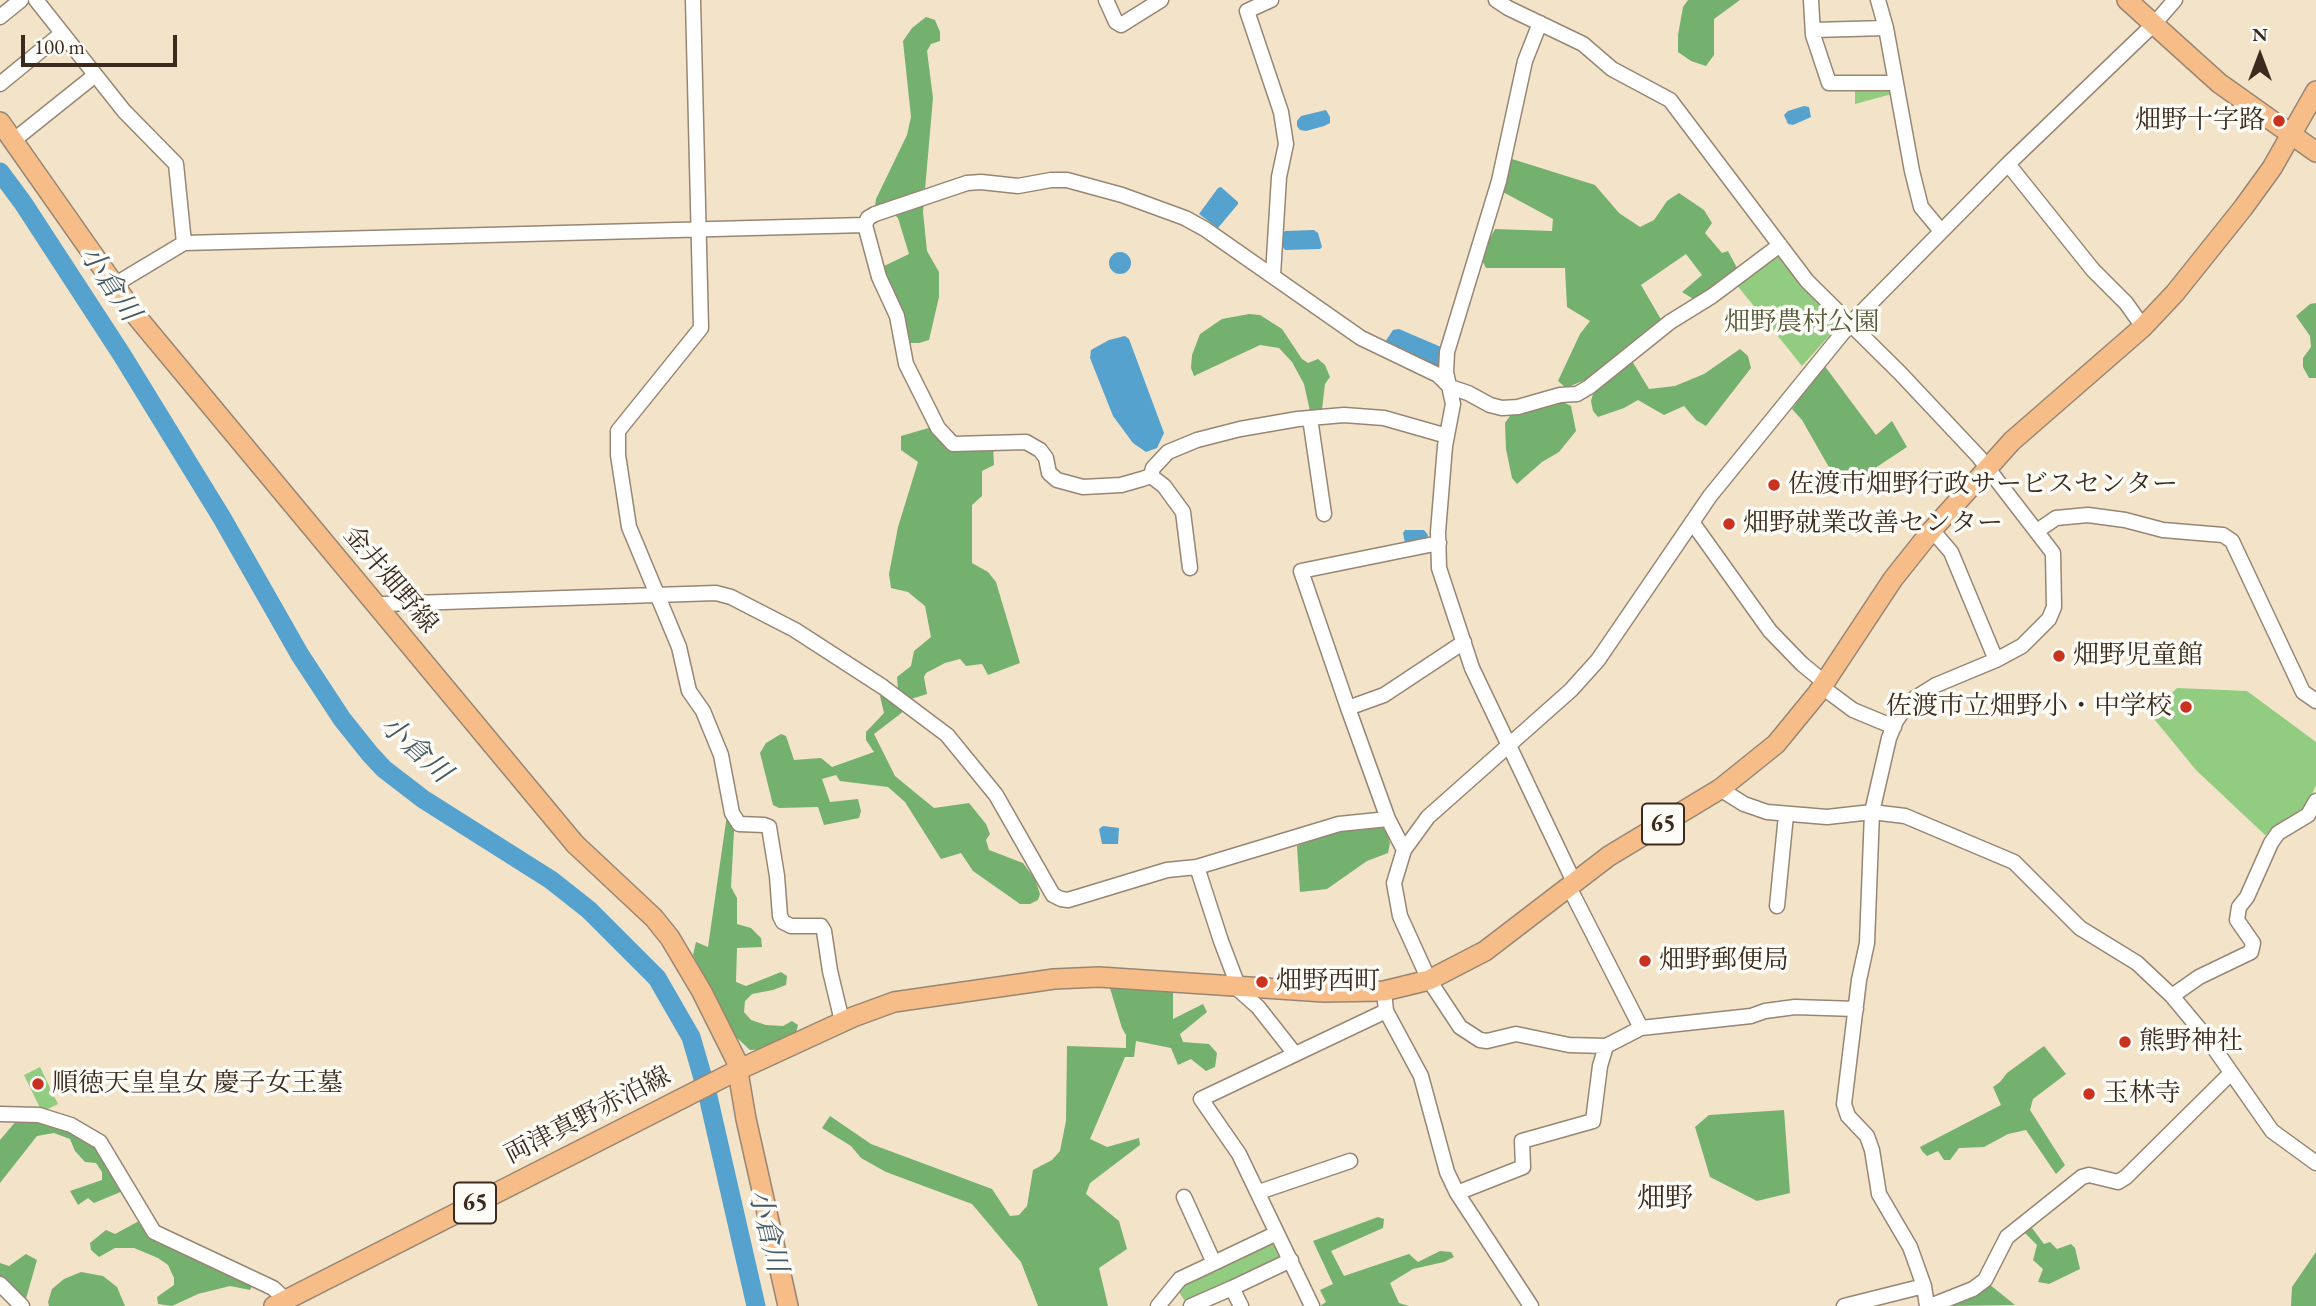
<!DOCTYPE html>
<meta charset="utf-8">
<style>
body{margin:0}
#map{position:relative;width:2316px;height:1306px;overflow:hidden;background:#f3e3c9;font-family:"EB Garamond",serif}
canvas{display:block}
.north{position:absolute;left:2225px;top:21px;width:70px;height:70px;-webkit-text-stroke:5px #fdfcf7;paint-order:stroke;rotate:0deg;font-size:19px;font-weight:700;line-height:28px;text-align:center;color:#3b2a1e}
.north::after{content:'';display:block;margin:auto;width:24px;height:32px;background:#3b2a1e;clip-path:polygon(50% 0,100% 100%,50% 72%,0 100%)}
.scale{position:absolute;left:21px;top:35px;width:156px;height:32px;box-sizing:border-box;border:4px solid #3b2a1e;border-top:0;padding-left:9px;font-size:21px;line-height:24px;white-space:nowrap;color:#3b2a1e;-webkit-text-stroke:5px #fdfcf7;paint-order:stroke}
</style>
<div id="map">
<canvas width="2316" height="1306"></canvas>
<div class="north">N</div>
<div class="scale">100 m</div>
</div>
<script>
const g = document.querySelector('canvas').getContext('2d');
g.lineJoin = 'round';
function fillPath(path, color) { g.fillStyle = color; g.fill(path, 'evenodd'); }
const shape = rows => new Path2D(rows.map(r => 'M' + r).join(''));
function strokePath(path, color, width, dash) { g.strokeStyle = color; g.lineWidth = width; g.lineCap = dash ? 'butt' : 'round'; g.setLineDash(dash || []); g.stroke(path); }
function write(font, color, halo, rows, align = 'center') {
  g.font = font + ' "EB Garamond","Noto Serif JP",serif'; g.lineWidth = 7; g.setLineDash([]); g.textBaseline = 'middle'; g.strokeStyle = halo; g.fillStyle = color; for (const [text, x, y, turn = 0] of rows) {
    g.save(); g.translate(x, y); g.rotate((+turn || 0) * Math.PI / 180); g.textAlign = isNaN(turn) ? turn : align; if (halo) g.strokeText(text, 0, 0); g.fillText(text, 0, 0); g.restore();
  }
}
const green = shape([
 [1859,88,1889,89,1892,94,1855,104,1855,90],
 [1774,256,1781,256,1833,318,1837,327,1802,366,1736,284],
 [2177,688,2247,691,2316,742,2316,785,2304,812,2265,835,2196,770,2150,714],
 [40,1067,58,1104,42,1112,24,1075],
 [1276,1241,1284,1256,1186,1303,1179,1292,1180,1286]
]);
const forest = shape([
 [1688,0,1740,0,1714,19,1714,55,1706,66,1691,61,1678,52,1678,35,1683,7],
 [926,17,935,20,940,32,940,41,931,44,927,51,933,98,923,212,927,251,939,272,939,297,929,340,919,343,907,343,882,267,909,254,898,218,886,206,875,207,876,199,907,135,911,117,903,41,912,28],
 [1512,159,1595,185,1619,213,1640,227,1654,220,1667,201,1679,193,1704,210,1712,223,1705,233,1722,253,1728,251,1737,268,1695,300,1682,292,1702,275,1686,254,1641,285,1662,321,1587,379,1566,388,1558,381,1580,334,1590,321,1567,307,1565,268,1486,268,1480,256,1495,229,1552,231,1553,219,1503,192],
 [2316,303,2316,378,2309,378,2303,367,2303,358,2311,347,2310,336,2296,316,2310,304],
 [1249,314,1260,315,1282,329,1302,359,1308,363,1318,359,1325,365,1330,377,1325,384,1322,409,1310,411,1304,384,1292,362,1279,348,1260,345,1194,376,1191,368,1192,355,1200,334,1222,319],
 [1740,349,1748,356,1751,368,1706,426,1696,420,1684,406,1664,415,1638,400,1624,408,1598,417,1593,411,1591,401,1594,390,1632,361,1649,389,1675,386,1704,374],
 [1824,365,1876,435,1892,421,1907,447,1842,490,1802,420,1792,409],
 [1563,402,1571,406,1576,431,1559,452,1542,462,1517,484,1512,478,1506,449,1505,423,1512,413],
 [932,427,948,446,993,446,994,465,982,471,982,496,972,505,972,563,988,572,996,582,1020,663,988,675,982,664,966,666,960,659,945,663,926,673,924,677,927,694,911,699,898,689,897,677,911,666,914,651,931,637,925,606,908,592,891,588,889,574,898,527,918,462,901,450,901,436],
 [882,693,904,711,874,734,895,776,934,808,969,803,986,824,990,834,986,840,989,850,1023,863,1035,879,1040,894,1038,900,1030,904,1020,904,973,871,961,853,941,859,905,802,888,787,840,781,836,775,822,779,830,802,858,799,861,811,859,818,824,825,818,807,779,808,773,805,760,753,766,743,781,734,786,736,794,760,821,758,832,767,874,752,866,740,866,732,884,713,880,696],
 [728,808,734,831,731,887,737,898,737,924,751,928,761,938,762,947,737,948,736,982,746,986,781,972,787,976,786,985,773,990,752,994,745,1001,744,1012,751,1020,766,1025,783,1026,792,1021,798,1025,796,1033,767,1049,750,1050,735,1036,693,955,696,942,708,947],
 [1376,824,1385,827,1390,843,1388,853,1367,861,1327,889,1300,892,1297,846,1339,829],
 [1109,985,1173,991,1173,1019,1203,1004,1207,1012,1180,1034,1183,1042,1209,1044,1217,1053,1215,1067,1206,1071,1191,1059,1178,1065,1171,1048,1136,1041,1134,1057,1125,1057,1090,1139,1107,1147,1139,1138,1140,1145,1090,1183,1086,1194,1119,1221,1127,1249,1099,1268,1108,1306,1038,1306,1021,1262,972,1204,886,1172,861,1158,851,1146,822,1128,830,1116,871,1144,992,1189,1010,1216,1019,1215,1027,1206,1033,1170,1052,1160,1060,1151,1066,1121,1067,1046,1126,1048,1126,1035,1122,1028],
 [2044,1046,2066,1074,2033,1099,2030,1110,2065,1165,2056,1174,2026,1130,2008,1134,1984,1147,1959,1148,1950,1160,1944,1160,1938,1151,1927,1156,1922,1151,1920,1147,2001,1105,1993,1087,2000,1082,2007,1073],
 [1784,1110,1790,1193,1757,1201,1710,1177,1695,1127,1709,1115],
 [38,1118,70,1129,99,1148,123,1191,94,1203,88,1198,78,1205,70,1191,102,1180,102,1172,96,1163,85,1162,75,1151,70,1139,54,1133,37,1136,0,1183,0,1140,17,1120],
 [1378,1217,1384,1219,1383,1228,1331,1251,1344,1276,1409,1254,1418,1262,1440,1251,1451,1252,1454,1257,1444,1262,1413,1269,1390,1283,1399,1303,1409,1306,1320,1306,1326,1302,1320,1290,1333,1284,1313,1241],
 [141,1220,253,1284,250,1290,230,1286,198,1294,172,1306,158,1304,157,1297,174,1285,174,1278,168,1265,158,1258,134,1248,115,1248,99,1257,91,1250,90,1243,106,1230,115,1234],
 [2029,1224,2044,1244,2050,1242,2057,1249,2071,1244,2075,1248,2080,1269,2049,1284,2038,1282,2043,1269,2033,1260,2037,1245,2022,1230],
 [2316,1252,2316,1306,2291,1306,2292,1287],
 [26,1254,37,1260,25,1302,0,1276,0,1263,9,1266],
 [81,1272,103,1276,117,1287,125,1306,49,1306,48,1302,52,1289,64,1279],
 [1989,1284,2015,1305,1942,1306]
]);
const water = shape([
 [1804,106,1809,107,1811,117,1793,125,1788,124,1784,115,1788,111],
 [1326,110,1330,117,1330,123,1324,126,1306,131,1300,130,1297,126,1297,121,1301,116],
 [1221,187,1238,202,1238,204,1218,228,1199,214,1218,188],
 [1314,230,1318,233,1322,247,1320,249,1285,250,1283,247,1283,234,1285,231],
 '1109 263a11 11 0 1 1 22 0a11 11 0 1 1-22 0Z',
 [1399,329,1441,347,1439,368,1385,342,1393,330],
 [1125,336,1129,339,1164,433,1157,448,1146,452,1133,443,1113,416,1090,358,1091,350,1109,340],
 [1405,530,1424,530,1428,535,1427,539,1405,543,1403,533],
 [1103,826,1119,828,1118,844,1102,844,1099,829]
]);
const river = shape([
 [0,172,23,203,122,355,222,518,300,655,342,719,370,754,384,769,423,799,551,880,589,910,657,978,691,1037,707,1092,756,1306]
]);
const minor = shape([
 [36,0,124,111,176,164,184,243],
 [693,0,701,328,618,431,618,455,629,527,679,647,689,691,703,711,721,755,732,813,739,824,764,825,769,827,777,876,780,916,783,922,791,926,821,926,824,931,830,971,842,1021],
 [1106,0,1116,22,1121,25,1161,0],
 [1271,0,1247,11,1281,112,1286,144,1279,177,1273,275],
 [1496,0,1508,8,1583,44,1612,69,1670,100,1807,281,1900,373,1979,457,2053,553,2054,607,2049,619,2022,646,1996,660,1936,685,1915,698,1905,708,1896,721,1889,738,1872,812,1867,943,1859,980,1844,1104,1848,1116,1867,1136,1872,1150,1879,1194,1910,1247,1924,1286,1927,1306],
 [1811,0,1813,35,1829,83,1895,83],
 [1878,0,1886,28,1912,171,1921,207,1941,231],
 [0,17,21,0],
 [1540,23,1525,61,1499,181,1447,352,1446,372,1453,404,1445,446,1438,532,1439,568,1472,668,1574,882],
 [1813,30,1886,28],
 [0,84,61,34],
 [14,140,94,76],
 [2008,164,2093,270,2126,303,2143,327],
 [114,285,184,243,865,225],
 [1310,418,1324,514],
 [1447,436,1384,418,1344,415,1298,419,1240,429,1197,440,1168,452,1153,468,1151,476,1142,479,1121,485,1083,487,1057,480,1049,473,1046,458,1040,450,1026,442,953,444,938,428,906,364,897,316,879,277,865,225,868,218,875,214,967,183,981,182,1018,186,1051,180,1067,180,1122,195,1185,218,1205,229,1361,338,1438,375,1450,387,1468,393,1490,405,1502,408,1518,407,1560,395,1577,394,1589,387,1670,322,1712,296,1780,245],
 [1151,476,1164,486,1183,512,1190,568],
 [1692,522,1770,631,1802,664,1824,682],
 [1932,530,1951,552,1996,660],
 [2037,531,2056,518,2088,515,2125,520,2163,530,2223,535,2232,541,2303,692,2316,701],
 [1439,543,1301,571,1348,708,1384,695,1464,642],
 [379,608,383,604,716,593,731,597,795,630,883,687,947,735,996,795,1053,895,1061,899,1068,900,1167,870,1197,867,1339,824,1388,819,1404,850],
 [1822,687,1853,710,1894,727],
 [1348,708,1388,819],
 [1720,789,1744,804,1767,812,1827,817,1872,812,1905,816,2014,862,2080,928,2137,963,2172,996,2207,1038,2272,1131,2316,1163],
 [1197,867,1221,941,1240,991,1258,1007,1295,1054],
 [1569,887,1641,1028],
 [1777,906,1786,815],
 [1384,991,1386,1011,1421,1076,1447,1172,1457,1193,1531,1306],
 [2172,996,2199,977,2251,952,2253,943,2237,920,2239,907,2247,897,2271,843,2278,833,2308,815,2316,801],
 [1856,1009,1795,1007,1765,1011,1751,1016,1641,1028,1606,1046,1569,1045,1516,1034,1487,1041,1480,1040,1460,1027,1429,980,1400,916,1394,883,1404,850,1428,817,1571,690,1598,660,1710,496,1850,324,2008,164,2154,24,2175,0],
 [0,1114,39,1115,71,1125,100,1142,154,1232,273,1288,286,1300],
 [1259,1192,1350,1161],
 [1457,1193,1523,1167,1522,1141,1593,1121,1600,1066,1606,1046],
 [1184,1197,1214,1263,1277,1233],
 [0,1284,22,1306],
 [1158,1306,1180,1279,1214,1263],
 [1191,1306,1232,1288],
 [1241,1306,1232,1288,1291,1260],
 [1312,1306,1239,1154,1201,1099,1386,1011],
 [1844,1306,1924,1286],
 [1930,1306,1973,1289,1985,1280,2007,1237,2082,1177,2089,1175,2118,1182,2126,1177,2231,1073]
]);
const major = shape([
 [2127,0,2219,83,2316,152],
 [0,122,137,317,575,844,654,918,670,938,702,992,736,1060,746,1119,788,1306],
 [274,1306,738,1070,853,1017,894,1002,1054,979,1099,977,1324,992,1384,991,1429,980,1485,951,1609,856,1720,789,1776,744,1817,694,1893,579,1932,530,2012,441,2143,327,2175,293,2243,208,2272,168,2316,91]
]);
const markers = [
 [2279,121,7,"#c8321e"],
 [1774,485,7,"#c8321e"],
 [1729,524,7,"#c8321e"],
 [2059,656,7,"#c8321e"],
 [2186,707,7,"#c8321e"],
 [1645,961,7,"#c8321e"],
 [1262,982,7,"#c8321e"],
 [2125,1042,7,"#c8321e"],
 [38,1084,7,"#c8321e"],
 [2089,1094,7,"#c8321e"]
];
const shields = [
 [1663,824,42],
 [475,1203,42]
];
const shieldNames = [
 ["65",1663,824],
 ["65",475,1203]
];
const poiNames = [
 ["畑野十字路",2265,121,"right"],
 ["佐渡市畑野行政サービスセンター",1788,485],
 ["畑野就業改善センター",1743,524],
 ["畑野児童館",2073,656],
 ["佐渡市立畑野小・中学校",2172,707,"right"],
 ["畑野郵便局",1659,961],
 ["畑野西町",1276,982],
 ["熊野神社",2139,1042],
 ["順徳天皇皇女 慶子女王墓",52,1084],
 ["玉林寺",2103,1094]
];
const parkNames = [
 ["畑野農村公園",1802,323]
];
const streetNames = [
 ["金井畑野線",390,580,50],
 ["両津真野赤泊線",588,1116,-27]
];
const waterNames = [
 ["小倉川",109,284,56],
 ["小倉川",415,750,42],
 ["小倉川",767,1231,76]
];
const neighbourhoodNames = [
 ["畑野",1665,1199]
];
fillPath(green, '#91cc80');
fillPath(forest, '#74b06e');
fillPath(water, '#54a2cd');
strokePath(river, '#54a2cd', 19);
strokePath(minor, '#978674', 17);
strokePath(major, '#978674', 22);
strokePath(minor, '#fff', 14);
strokePath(major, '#f7bd88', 19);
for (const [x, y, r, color] of markers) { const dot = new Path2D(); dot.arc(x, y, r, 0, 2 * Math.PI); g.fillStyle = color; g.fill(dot); strokePath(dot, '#fdfcf7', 2.5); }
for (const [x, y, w] of shields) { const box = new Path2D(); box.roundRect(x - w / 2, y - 20.5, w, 41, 5); g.fillStyle = '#fdfcf7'; g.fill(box); strokePath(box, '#3b2a1e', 2); }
write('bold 24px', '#3b2a1e', null, shieldNames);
write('26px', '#3b2a1e', '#fdfcf7', poiNames, 'left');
write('26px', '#555b3b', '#fdfcf7', parkNames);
write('26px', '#3b2a1e', '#fdfcf7', streetNames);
write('italic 28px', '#455a64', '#fdfcf7', waterNames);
write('28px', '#3b2a1e', '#fdfcf7', neighbourhoodNames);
</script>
